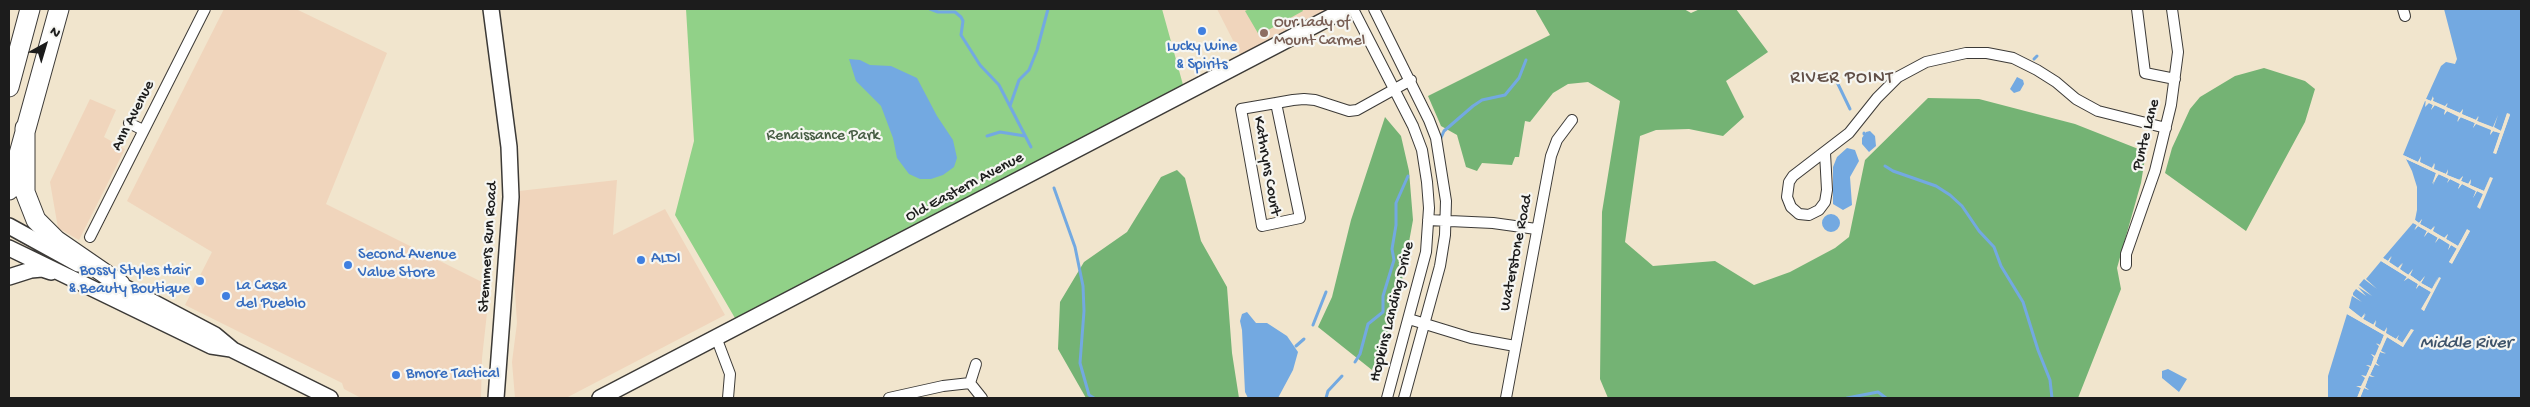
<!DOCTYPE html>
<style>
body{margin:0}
#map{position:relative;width:2530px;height:407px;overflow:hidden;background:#f1e5cd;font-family:"Gochi Hand",sans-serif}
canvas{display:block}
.frame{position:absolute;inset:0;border:10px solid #1c1c1c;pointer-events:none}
.north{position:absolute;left:20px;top:20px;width:50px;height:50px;-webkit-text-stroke:4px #f6f6f2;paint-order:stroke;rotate:39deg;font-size:14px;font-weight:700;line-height:20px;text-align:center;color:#1c1c1c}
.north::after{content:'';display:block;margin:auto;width:18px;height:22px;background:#1c1c1c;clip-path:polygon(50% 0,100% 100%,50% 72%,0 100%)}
</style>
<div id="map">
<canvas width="2530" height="407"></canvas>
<div class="frame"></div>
<div class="north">N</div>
</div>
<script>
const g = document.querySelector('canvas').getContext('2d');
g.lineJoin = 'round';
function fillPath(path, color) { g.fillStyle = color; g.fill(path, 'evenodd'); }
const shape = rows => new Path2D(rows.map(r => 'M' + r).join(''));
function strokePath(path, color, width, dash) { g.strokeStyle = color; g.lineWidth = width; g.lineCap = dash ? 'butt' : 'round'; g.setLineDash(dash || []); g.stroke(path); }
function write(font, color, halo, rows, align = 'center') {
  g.font = font + ' "Gochi Hand",sans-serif'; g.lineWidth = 4.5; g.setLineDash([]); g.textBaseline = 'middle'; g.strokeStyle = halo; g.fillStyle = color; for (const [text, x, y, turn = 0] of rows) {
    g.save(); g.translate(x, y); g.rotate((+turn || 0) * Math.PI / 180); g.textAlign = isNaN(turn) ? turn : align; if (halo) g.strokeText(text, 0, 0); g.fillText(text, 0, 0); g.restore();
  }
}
const built = shape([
 [224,9,296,9,387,53,326,204,490,286,482,358,481,398,361,398,344,389,342,383,185,305,212,252,127,201],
 [1217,9,1346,9,1244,62],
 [90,99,116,110,104,137,125,149,79,240,58,228,50,182],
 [617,180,613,235,665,209,725,315,566,398,515,398,512,362,517,323,514,276,519,191]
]);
const green = shape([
 [686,9,1162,9,1185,92,739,325,675,215,694,141],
 [1249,9,1302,9,1303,11,1259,35,1245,11]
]);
const forest = shape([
 [1535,9,1684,9,1691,13,1700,9,1736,9,1768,52,1726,81,1744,117,1723,136,1689,129,1656,130,1640,136,1625,242,1653,266,1715,261,1754,285,1790,272,1835,248,1849,237,1865,160,1928,98,1979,99,2075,124,2146,152,2141,183,2117,268,2121,289,2078,398,1608,398,1600,379,1602,212,1620,101,1588,82,1568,84,1553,93,1530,122,1525,121,1519,157,1515,157,1512,165,1482,163,1477,171,1466,167,1457,135,1441,126,1428,96,1550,35],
 [2264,68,2305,81,2315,89,2305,122,2246,231,2165,173,2172,148,2190,109,2200,97,2235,76],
 [1385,117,1401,136,1409,171,1413,220,1397,308,1372,370,1318,327,1332,297,1351,220],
 [1177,170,1185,178,1201,241,1227,287,1232,353,1239,398,1086,398,1058,349,1060,302,1084,262,1127,232,1161,177]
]);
const water = shape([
 [2444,9,2521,9,2521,398,2360,398,2364,388,2369,390,2365,387,2369,376,2374,377,2370,375,2375,364,2379,366,2376,363,2380,352,2386,353,2380,351,2387,337,2403,347,2411,329,2403,343,2397,339,2399,335,2396,339,2385,333,2388,328,2385,332,2374,326,2377,321,2374,325,2363,319,2366,314,2362,318,2349,308,2352,296,2362,302,2353,295,2353,293,2356,289,2366,296,2358,287,2372,296,2359,285,2364,279,2377,289,2366,279,2381,261,2407,277,2404,281,2408,278,2418,284,2416,289,2419,285,2431,292,2422,309,2424,311,2438,277,2432,289,2421,283,2425,276,2420,282,2410,275,2413,269,2409,275,2399,269,2402,263,2398,268,2389,262,2391,256,2388,261,2383,258,2413,223,2417,225,2415,230,2418,226,2427,231,2424,237,2428,232,2438,238,2435,243,2439,238,2450,245,2448,250,2451,245,2457,249,2449,262,2452,263,2470,231,2467,230,2458,246,2446,239,2448,234,2445,238,2432,231,2434,226,2431,230,2420,224,2422,219,2419,223,2415,220,2417,210,2417,187,2412,171,2406,159,2436,173,2433,185,2438,174,2449,179,2447,183,2450,179,2460,184,2458,189,2462,184,2476,191,2473,198,2477,191,2483,194,2478,207,2490,177,2484,191,2470,185,2471,180,2469,184,2461,181,2463,176,2460,180,2447,175,2448,170,2446,174,2433,169,2434,163,2432,168,2419,162,2421,157,2418,162,2403,155,2425,101,2433,105,2431,110,2434,105,2446,110,2444,115,2447,111,2459,117,2458,122,2460,117,2475,123,2473,128,2476,123,2492,130,2490,135,2493,131,2500,133,2494,152,2496,154,2510,115,2507,114,2501,131,2477,121,2478,116,2476,120,2461,114,2463,109,2460,113,2446,107,2447,103,2445,107,2433,101,2434,97,2431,101,2426,99,2441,66,2446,62,2455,64,2457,59],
 [849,59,860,60,870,65,891,66,917,78,937,116,953,140,957,158,954,167,943,175,931,179,920,179,909,174,897,158,893,138,881,106,856,81],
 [2017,77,2023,80,2024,84,2020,91,2014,93,2010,89],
 [1870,131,1875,136,1876,146,1869,152,1862,144,1862,138,1866,132],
 [1847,148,1855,150,1859,161,1850,177,1852,205,1843,210,1833,204,1833,167,1837,157],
 '1822 223a9 9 0 1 1 18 0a9 9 0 1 1-18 0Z',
 [1247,312,1256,323,1267,323,1287,336,1298,352,1293,370,1278,398,1248,398,1245,392,1242,330,1240,321,1242,314],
 [2347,314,2384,335,2380,345,2376,344,2380,346,2375,356,2371,354,2374,357,2371,366,2366,365,2370,367,2366,377,2361,375,2366,377,2361,387,2357,386,2361,388,2357,398,2328,398,2328,376],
 [2168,369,2187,379,2179,392,2162,378,2162,371]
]);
const pier = shape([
 [2433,96,2433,101,2445,106,2448,103,2446,107,2460,113,2463,109,2462,114,2476,120,2479,116,2477,121,2493,127,2498,115,2494,127,2501,131,2507,113,2510,114,2496,154,2493,153,2500,133,2493,131,2490,135,2491,130,2476,124,2473,128,2475,123,2461,117,2457,122,2459,116,2447,111,2444,115,2445,110,2435,105,2431,110,2433,105,2429,103,2425,107,2426,99,2431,101],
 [2403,155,2418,162,2421,156,2420,162,2432,168,2435,163,2434,169,2446,174,2448,169,2447,175,2459,180,2463,176,2461,181,2468,184,2471,179,2470,185,2484,191,2490,177,2493,178,2480,209,2477,207,2483,194,2477,191,2473,198,2476,191,2462,184,2458,189,2460,184,2450,179,2447,183,2449,179,2439,174,2432,184,2436,173,2406,159],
 [2422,219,2420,224,2431,230,2435,226,2433,231,2444,238,2448,234,2446,239,2458,246,2467,229,2470,231,2452,264,2449,262,2457,248,2451,245,2448,250,2450,244,2439,238,2435,243,2438,237,2428,232,2424,237,2427,231,2418,226,2414,230,2417,225,2413,223,2415,220,2419,223],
 [2392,256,2389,262,2398,268,2403,263,2400,269,2408,275,2413,269,2410,275,2420,282,2425,276,2421,283,2432,289,2439,277,2441,278,2424,311,2421,309,2431,292,2419,285,2416,289,2418,284,2408,278,2404,281,2407,277,2381,261,2383,258,2388,261],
 [2349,308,2361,318,2365,313,2363,319,2373,325,2376,320,2375,326,2384,332,2387,327,2386,333,2396,339,2399,335,2397,339,2402,343,2411,329,2414,330,2403,347,2387,337,2381,351,2386,354,2380,352,2376,363,2380,366,2375,364,2370,375,2375,377,2369,376,2365,387,2369,390,2364,388,2360,398,2357,398,2361,388,2356,386,2361,386,2365,378,2361,375,2366,376,2370,367,2366,365,2371,366,2374,357,2371,354,2375,356,2379,346,2376,343,2380,345,2384,335,2347,314]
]);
const stream = shape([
 [930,9,938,12,955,12,961,17,963,21,961,35,980,65,999,85,1031,147],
 [2034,59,2037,56],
 [1836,80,1850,109],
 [1010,106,1019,80,1029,70,1037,50,1048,9],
 [1864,133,1864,134],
 [987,136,1000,132,1025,136],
 [1440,140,1444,131,1473,106,1482,100,1505,95,1519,78,1526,60],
 [1885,166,1893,171,1936,186,1950,195,1962,206,1979,231,1994,247,2001,266,2023,302,2038,350,2050,380,2052,398],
 [1054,188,1075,247,1083,286,1084,311,1080,363,1089,395,1094,398],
 [1313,325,1326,292],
 [1296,346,1304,339],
 [1355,362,1360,354,1368,324,1383,312,1383,296,1394,260,1392,249,1396,225,1396,203,1408,176],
 [1326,398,1328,391,1342,376],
 [1847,398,1878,392,1886,398]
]);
const street = shape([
 [1353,9,1413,126,1422,150,1427,182,1429,208,1426,252,1387,398],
 [1374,9,1429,120,1436,138,1446,201,1445,235,1440,266,1404,398],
 [2137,9,2145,73,2175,79],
 [2403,9,2405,16],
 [1276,103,1300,218,1262,226,1241,109,1276,103,1293,100,1304,99,1315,100,1349,111,1357,110,1411,80],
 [129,123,143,130],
 [1825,153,1827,190,1825,202,1819,210,1809,215,1799,214,1791,207,1787,197,1789,182,1793,176,1849,133,1877,98,1898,77,1926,62,1966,53,1987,53,2013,58,2037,70,2056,82,2076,99,2098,111,2166,128],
 [1428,220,1493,223,1536,229],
 [90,237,205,9],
 [2126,265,2126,254,2155,171,2171,105,2178,52,2172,9],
 [1409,319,1471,338,1515,346],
 [716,337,730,374,728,398],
 [970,383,976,364],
 [889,398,943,386,970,383,982,398],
 [1506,398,1551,156,1557,140,1572,120]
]);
const secondary = shape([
 [491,9,509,147,511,197,496,398],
 [9,226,78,264],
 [9,248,211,346,231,349],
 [9,277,31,270,42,269,51,272],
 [109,279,215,335,233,350,330,398],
 [600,398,1346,9]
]);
const highway = shape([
 [9,87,30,9],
 [25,128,25,192,36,220,56,240,120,284],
 [9,190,59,9]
]);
const markers = [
 [1202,31,5,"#3f7fe0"],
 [1264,33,5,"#8d6e63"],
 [641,260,5,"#3f7fe0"],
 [348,265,5,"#3f7fe0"],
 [200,281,5,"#3f7fe0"],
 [226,296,5,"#3f7fe0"],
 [396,375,5,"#3f7fe0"]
];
const educationNames = [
 ["Our Lady of",1274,24],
 ["Mount Carmel",1274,42]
];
const shopNames = [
 ["Lucky Wine",1202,48,"center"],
 ["& Spirits",1202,66,"center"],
 ["Second Avenue",358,256],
 ["Value Store",358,274],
 ["ALDI",651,260],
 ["Bossy Styles Hair",190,272,"right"],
 ["& Beauty Boutique",190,290,"right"],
 ["La Casa",236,287],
 ["del Pueblo",236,305],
 ["Bmore Tactical",406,375]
];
const streetNames = [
 ["Ann Avenue",134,116,-63],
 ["Punte Lane",2147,135,-76],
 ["Kathryns Court",1266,166,80],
 ["Old Eastern Avenue",965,188,-28],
 ["Stemmers Run Road",489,247,-86],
 ["Waterstone Road",1517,253,-79],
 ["Hopkins Landing Drive",1393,312,-76]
];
const parkNames = [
 ["Renaissance Park",823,137]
];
const neighbourhoodNames = [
 ["RIVER POINT",1842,79]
];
const waterNames = [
 ["Middle River",2466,344]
];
fillPath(built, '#f0d5bc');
fillPath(green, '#91d188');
fillPath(forest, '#74b374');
fillPath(water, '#73a9e1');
fillPath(pier, '#f1e5cd');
strokePath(stream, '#73a9e1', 3);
strokePath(street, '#3c3a37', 12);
strokePath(secondary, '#3c3a37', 18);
strokePath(highway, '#3c3a37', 21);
strokePath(street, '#fff', 10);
strokePath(secondary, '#fff', 15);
strokePath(highway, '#fff', 19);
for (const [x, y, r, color] of markers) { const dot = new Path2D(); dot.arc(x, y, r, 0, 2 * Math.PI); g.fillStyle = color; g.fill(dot); strokePath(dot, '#f6f6f2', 2); }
write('16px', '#785e54', '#f6f6f2', educationNames, 'left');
write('16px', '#366cbe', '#f6f6f2', shopNames, 'left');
write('16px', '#1c1c1c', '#f6f6f2', streetNames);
write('16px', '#455b42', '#f6f6f2', parkNames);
g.letterSpacing = '1px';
write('18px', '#604e46', '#f6f6f2', neighbourhoodNames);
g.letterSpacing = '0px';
write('italic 18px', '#3f546b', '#f6f6f2', waterNames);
</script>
